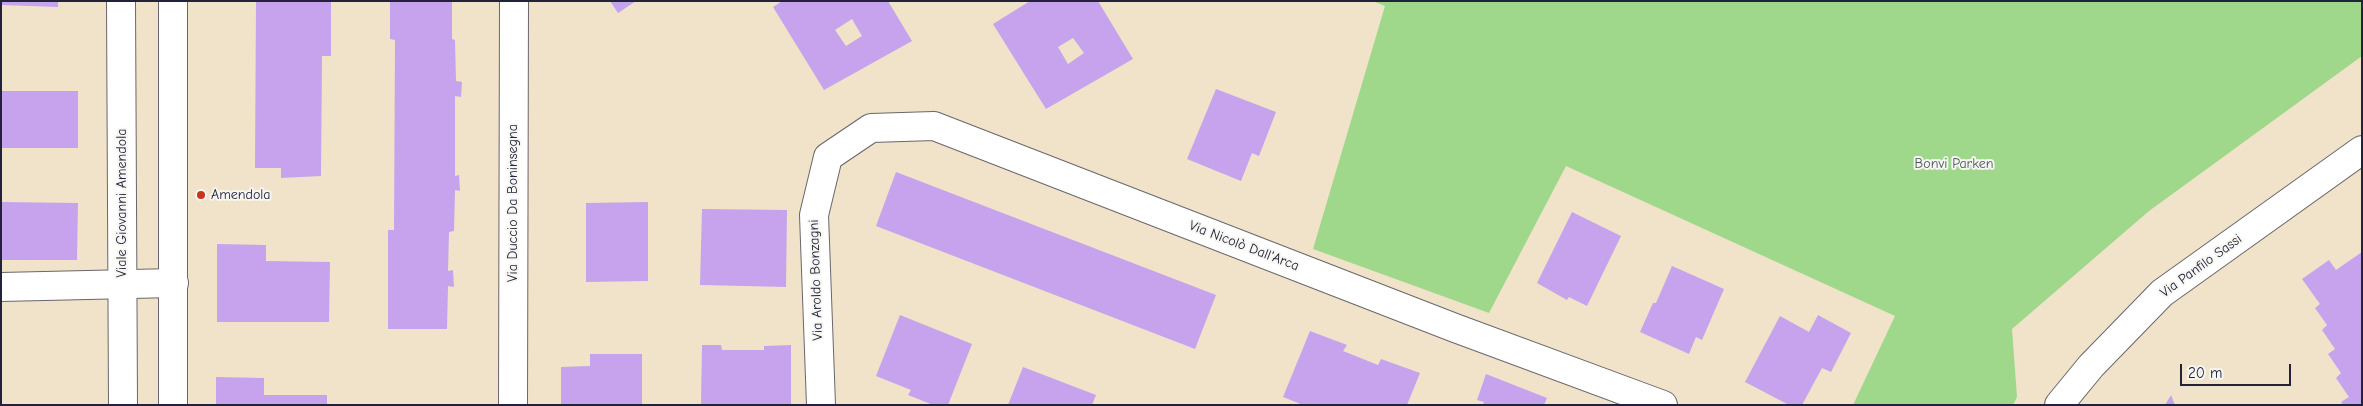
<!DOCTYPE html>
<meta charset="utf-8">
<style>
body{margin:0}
#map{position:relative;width:2363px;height:406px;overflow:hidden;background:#f0e3c9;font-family:"Comic Neue",sans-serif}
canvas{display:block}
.frame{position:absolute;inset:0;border:2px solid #22223b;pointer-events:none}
.scale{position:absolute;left:2180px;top:364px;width:111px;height:22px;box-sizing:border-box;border:2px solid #22223b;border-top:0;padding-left:6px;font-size:15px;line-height:18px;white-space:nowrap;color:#22223b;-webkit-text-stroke:4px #f6f6f2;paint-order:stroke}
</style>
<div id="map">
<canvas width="2363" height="406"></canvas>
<div class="frame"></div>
<div class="scale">20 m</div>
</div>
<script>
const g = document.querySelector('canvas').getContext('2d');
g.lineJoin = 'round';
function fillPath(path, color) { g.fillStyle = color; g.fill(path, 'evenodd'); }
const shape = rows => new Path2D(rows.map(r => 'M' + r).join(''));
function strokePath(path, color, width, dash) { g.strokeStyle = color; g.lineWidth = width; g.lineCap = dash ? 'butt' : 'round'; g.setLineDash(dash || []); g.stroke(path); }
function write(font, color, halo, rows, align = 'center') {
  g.font = font + ' "Comic Neue",sans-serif'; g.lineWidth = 4; g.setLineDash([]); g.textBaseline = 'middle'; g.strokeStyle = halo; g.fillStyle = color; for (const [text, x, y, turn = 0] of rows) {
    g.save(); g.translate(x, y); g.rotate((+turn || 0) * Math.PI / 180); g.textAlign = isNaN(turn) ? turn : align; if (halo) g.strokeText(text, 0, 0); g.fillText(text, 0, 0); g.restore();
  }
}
const green = shape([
 [1373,1,2362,1,2362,56,2149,211,2012,329,2017,397,2013,405,1853,405,1895,316,1566,166,1489,313,1313,249,1385,6]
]);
const building = shape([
 [1,1,58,1,58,7,1,5],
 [256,1,331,1,331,56,322,56,321,176,281,178,281,168,255,168],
 [390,1,452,1,452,39,455,40,456,81,462,82,461,97,455,96,455,176,459,175,460,191,455,190,454,231,449,232,448,271,453,270,454,287,448,286,447,329,388,329,388,230,394,230,395,40,390,39],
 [610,1,636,1,618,13],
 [782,1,888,1,912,41,824,90,773,7],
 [852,19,862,36,846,46,835,30],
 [1030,1,1098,1,1133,59,1046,109,993,24],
 [1073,38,1084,53,1068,64,1058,47],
 [1216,89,1276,112,1259,156,1252,153,1241,181,1187,159],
 [1,91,78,91,78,148,1,148],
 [896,172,1216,295,1195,349,876,226],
 [1,202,78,203,77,260,1,260],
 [648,202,648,281,586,282,586,203],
 [702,209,787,210,786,287,700,285],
 [1572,212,1621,236,1587,306,1569,297,1567,300,1537,283],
 [217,244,266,245,266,261,330,262,329,322,217,322],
 [2362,252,2362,405,2343,405,2341,402,2349,397,2336,378,2341,373,2328,354,2335,349,2322,330,2327,325,2315,308,2320,304,2302,279,2329,260,2336,270],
 [1672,266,1724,289,1702,340,1696,337,1689,354,1640,332,1653,303,1656,303],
 [900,315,972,344,948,405,933,405,908,395,911,390,876,376],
 [1818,315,1851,333,1831,372,1822,368,1802,405,1789,405,1745,382,1780,316,1809,332],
 [1310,331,1347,345,1343,351,1378,365,1381,359,1420,373,1407,405,1303,405,1283,397],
 [702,345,721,345,722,350,764,350,764,346,791,345,791,405,701,405],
 [590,354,642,354,642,405,561,405,561,367,590,366],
 [1023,367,1096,395,1092,405,1008,405],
 [1486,374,1547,398,1544,405,1483,405,1484,402,1477,400],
 [216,377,264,378,264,395,327,395,327,405,216,405],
 [2171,395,2175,405,2165,405]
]);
const street = shape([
 [1,287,174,283],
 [513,405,514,1],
 [821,405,814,215,828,157,871,128,934,126,1455,328,1663,405]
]);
const secondary = shape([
 [121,1,123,405],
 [173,1,173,405],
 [2059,405,2091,366,2162,293,2362,150]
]);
const markers = [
 [201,195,5,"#c8321e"]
];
const parkNames = [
 ["Bonvi Parken",1954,164]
];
const poiNames = [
 ["Amendola",211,195]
];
const streetNames = [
 ["Viale Giovanni Amendola",122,203,-90],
 ["Via Duccio Da Boninsegna",513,203,-90],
 ["Via Nicolò Dall'Arca",1244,246,21],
 ["Via Panfilo Sassi",2201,266,-36],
 ["Via Aroldo Bonzagni",816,280,-92]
];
fillPath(green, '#9fd88a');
fillPath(building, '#c6a3ec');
strokePath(street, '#6a666d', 30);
strokePath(secondary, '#6a666d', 30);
strokePath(street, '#fff', 28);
strokePath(secondary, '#fff', 28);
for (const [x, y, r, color] of markers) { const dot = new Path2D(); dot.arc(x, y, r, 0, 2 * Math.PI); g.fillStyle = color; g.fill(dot); strokePath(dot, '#f6f6f2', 2); }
write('14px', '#485953', '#f6f6f2', parkNames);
write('14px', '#22223b', '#f6f6f2', poiNames, 'left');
write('14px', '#22223b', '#f6f6f2', streetNames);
</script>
